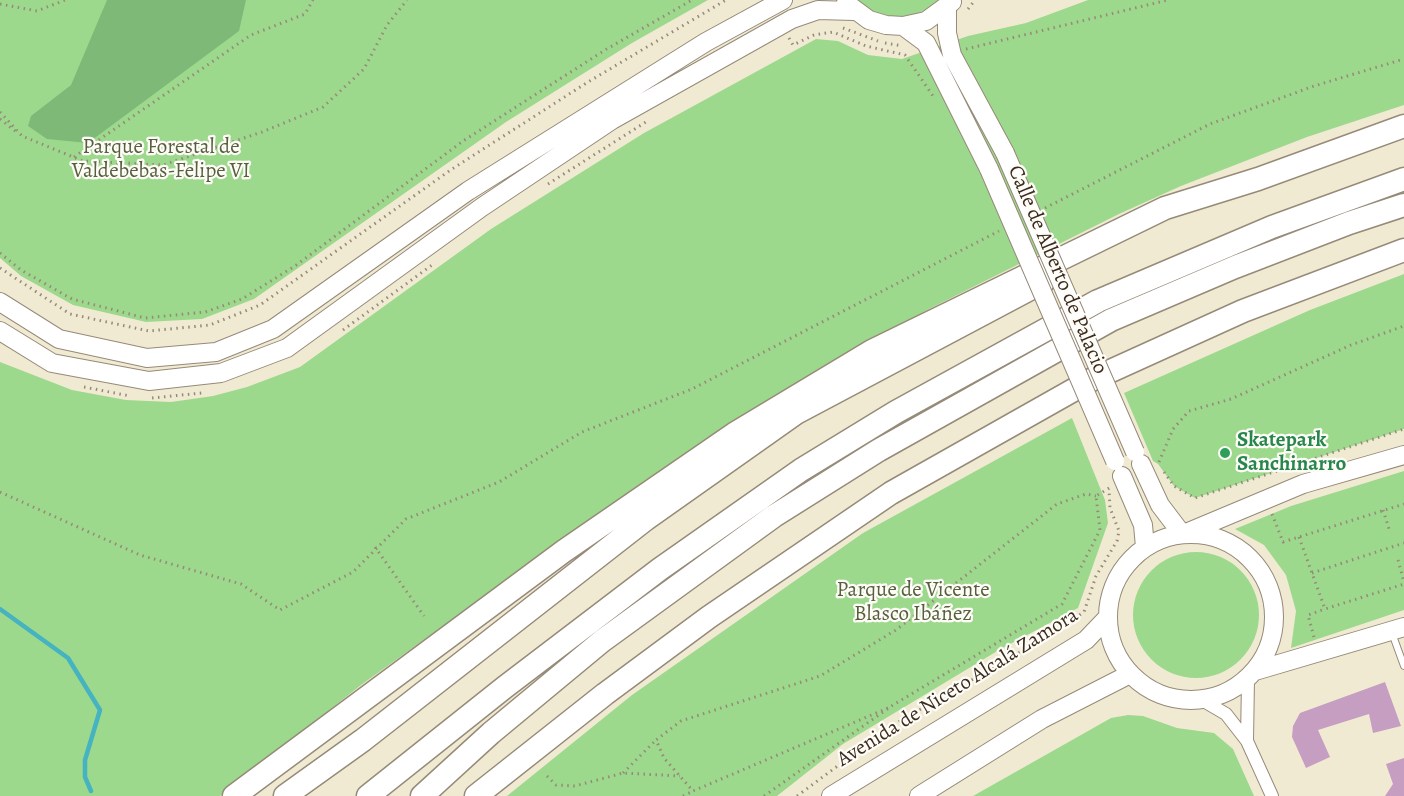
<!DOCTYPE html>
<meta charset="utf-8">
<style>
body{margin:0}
canvas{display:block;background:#f1ead3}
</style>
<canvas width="1404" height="796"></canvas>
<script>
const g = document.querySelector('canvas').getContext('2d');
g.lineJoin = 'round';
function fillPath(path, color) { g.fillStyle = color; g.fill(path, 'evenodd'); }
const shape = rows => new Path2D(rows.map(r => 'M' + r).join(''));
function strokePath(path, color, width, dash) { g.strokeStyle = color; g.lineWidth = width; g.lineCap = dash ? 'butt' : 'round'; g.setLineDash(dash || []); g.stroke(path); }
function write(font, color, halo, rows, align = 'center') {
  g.font = font + ' Alegreya,serif'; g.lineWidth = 4.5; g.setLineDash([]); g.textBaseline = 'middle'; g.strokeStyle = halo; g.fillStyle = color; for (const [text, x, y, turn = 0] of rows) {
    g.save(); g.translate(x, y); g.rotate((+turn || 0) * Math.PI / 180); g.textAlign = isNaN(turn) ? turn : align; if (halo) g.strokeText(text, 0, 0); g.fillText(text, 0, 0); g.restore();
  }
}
const green = shape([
 [0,0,708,0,632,43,506,122,254,299,202,319,146,322,73,305,21,276,0,258],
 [855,0,941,0,933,7,913,15,892,17,871,11],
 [1088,0,1404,0,1404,105,1307,137,1181,186,1119,214,929,309,831,364,716,434,590,520,361,685,220,796,0,796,0,362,72,390,126,400,171,402,213,396,247,387,300,367,491,229,644,133,816,39,838,41,868,55,902,59,968,36,1026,23],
 [1404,274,1404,429,1195,498,1174,486,1158,464,1153,461,1124,393,1310,310],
 [1072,418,1105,500,1108,523,1078,608,999,650,843,744,777,796,507,796,632,695,863,533],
 [1404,471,1404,610,1291,648,1296,611,1286,575,1264,545,1235,529,1291,506],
 '1133 615a63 63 0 1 1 126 0a63 63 0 1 1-126 0Z',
 [1128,715,1143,716,1177,728,1214,733,1233,749,1254,796,973,796,1111,718]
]);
const forest = shape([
 [107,0,246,0,239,31,88,143,47,139,28,126,31,116,71,85]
]);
const stream = shape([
 [0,609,68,658,100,710,85,760,85,777,91,791]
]);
const building = shape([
 [1385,682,1401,726,1373,733,1369,714,1318,730,1330,757,1306,768,1292,737,1293,726,1300,713],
 [1404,758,1404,796,1385,796,1393,784,1386,764]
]);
const path = shape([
 [0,4,37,11,65,0],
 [968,9,975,0],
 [843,28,878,41],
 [789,38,793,45,814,35,833,32,866,46,905,55,933,96],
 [885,43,902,46],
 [966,49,1168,0],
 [0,112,22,136,83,161,163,165,262,132,323,107,364,69,387,25,407,0],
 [0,119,15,131],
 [74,157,251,35,305,14,313,0],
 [548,184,649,120],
 [1045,208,1210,124,1314,86,1404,59],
 [0,253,21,270,72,299,145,318,205,312,242,299,295,266,463,141,605,50,692,0],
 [0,268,70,314,149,331,210,325,260,305,452,169,588,82,726,0],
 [343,330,432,265],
 [84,387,130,396],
 [152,398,202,393],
 [1159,462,1173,429,1189,411,1231,399,1351,345,1404,326],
 [1164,472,1174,486,1195,498,1404,429],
 [0,492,140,555,241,584,280,610,353,572,406,519,499,482,582,432,692,389,999,231],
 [1383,510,1389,529],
 [1272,514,1283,542,1404,504],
 [1299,537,1325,609,1404,584],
 [375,547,424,616],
 [1398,560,1404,582],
 [1312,573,1404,543],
 [1314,637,1308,615,1325,609],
 [888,708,693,791,664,758,656,740,681,721,820,676,896,630,1057,504,1086,494,1096,496],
 [623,773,656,740],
 [547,776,556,785,575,786,623,773,680,776],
 [683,796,693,791],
 [764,796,893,705,1062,604,1100,530,1096,496,1111,487],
 [797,796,893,725,1050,635,1084,612,1096,576,1117,541,1119,531,1110,508,1109,490]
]);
const lane = shape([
 [1392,633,1404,666]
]);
const street = shape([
 [1202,700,1226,714,1247,741,1272,796],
 [1247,741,1248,679]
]);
const secondary = shape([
 [846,3,869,20,886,25,903,26,926,21,952,2],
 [947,9,947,33,952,55,1005,153],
 [903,26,926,43,989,169],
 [0,302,59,339,147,358,216,352,273,329,468,191,706,42,783,0],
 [0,331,52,363,149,381,221,373,287,348,482,207,612,120,792,19,818,10,854,11],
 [1141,464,1160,505,1182,534],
 [1122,476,1143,525,1145,547],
 [1186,533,1303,484,1404,455],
 '1108 617a83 83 0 1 1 166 0a83 83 0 1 1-166 0Z',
 [1255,671,1404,627],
 [831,796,1086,640,1108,617],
 [919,796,1042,719,1130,674]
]);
const highway = shape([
 [234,796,564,551,734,434,872,351,1165,208,1258,179,1404,126],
 [285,796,363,740,646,519,796,413,1043,282],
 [368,796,505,687,660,569,801,470,896,412,1098,301,1272,227,1404,179],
 [422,796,491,733,602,641,774,516,879,450,1111,320,1235,267,1349,223,1404,205],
 [476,796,605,694,709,617,891,493,1093,379,1243,311,1404,250]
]);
const secondaryBridge = shape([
 [1005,153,1135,452],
 [989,169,1115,461]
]);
const markers = [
 [1225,453,6,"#2e9e5b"]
];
const parkNames = [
 ["Parque Forestal de",161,148],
 ["Valdebebas-Felipe VI",161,172],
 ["Parque de Vicente",913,591],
 ["Blasco Ibáñez",913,615]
];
const streetNames = [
 ["Calle de Alberto de Palacio",1057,270,67],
 ["Avenida de Niceto Alcalá Zamora",958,688,-32]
];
const leisureNames = [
 ["Skatepark",1237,441],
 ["Sanchinarro",1237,465]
];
fillPath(green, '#9dd98d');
fillPath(forest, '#7eb978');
strokePath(stream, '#45b3c0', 4.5);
fillPath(building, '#c59ec2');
strokePath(lane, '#968a78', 8);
strokePath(street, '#968a78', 14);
strokePath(secondary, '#968a78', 20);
strokePath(highway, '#968a78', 25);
strokePath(path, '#968a78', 3, [1.5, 4.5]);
strokePath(lane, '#fff', 6);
strokePath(street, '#fff', 12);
strokePath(secondary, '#fff', 18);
strokePath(highway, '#fff', 22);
strokePath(secondaryBridge, '#968a78', 20, []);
strokePath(secondaryBridge, '#fff', 18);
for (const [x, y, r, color] of markers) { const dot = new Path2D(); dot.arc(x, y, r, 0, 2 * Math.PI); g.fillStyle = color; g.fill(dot); strokePath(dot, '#fdfcf7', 2); }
write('21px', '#585f3f', '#fdfcf7', parkNames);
write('21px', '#3b2a1e', '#fdfcf7', streetNames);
write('bold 21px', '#27864d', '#fdfcf7', leisureNames, 'left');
</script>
